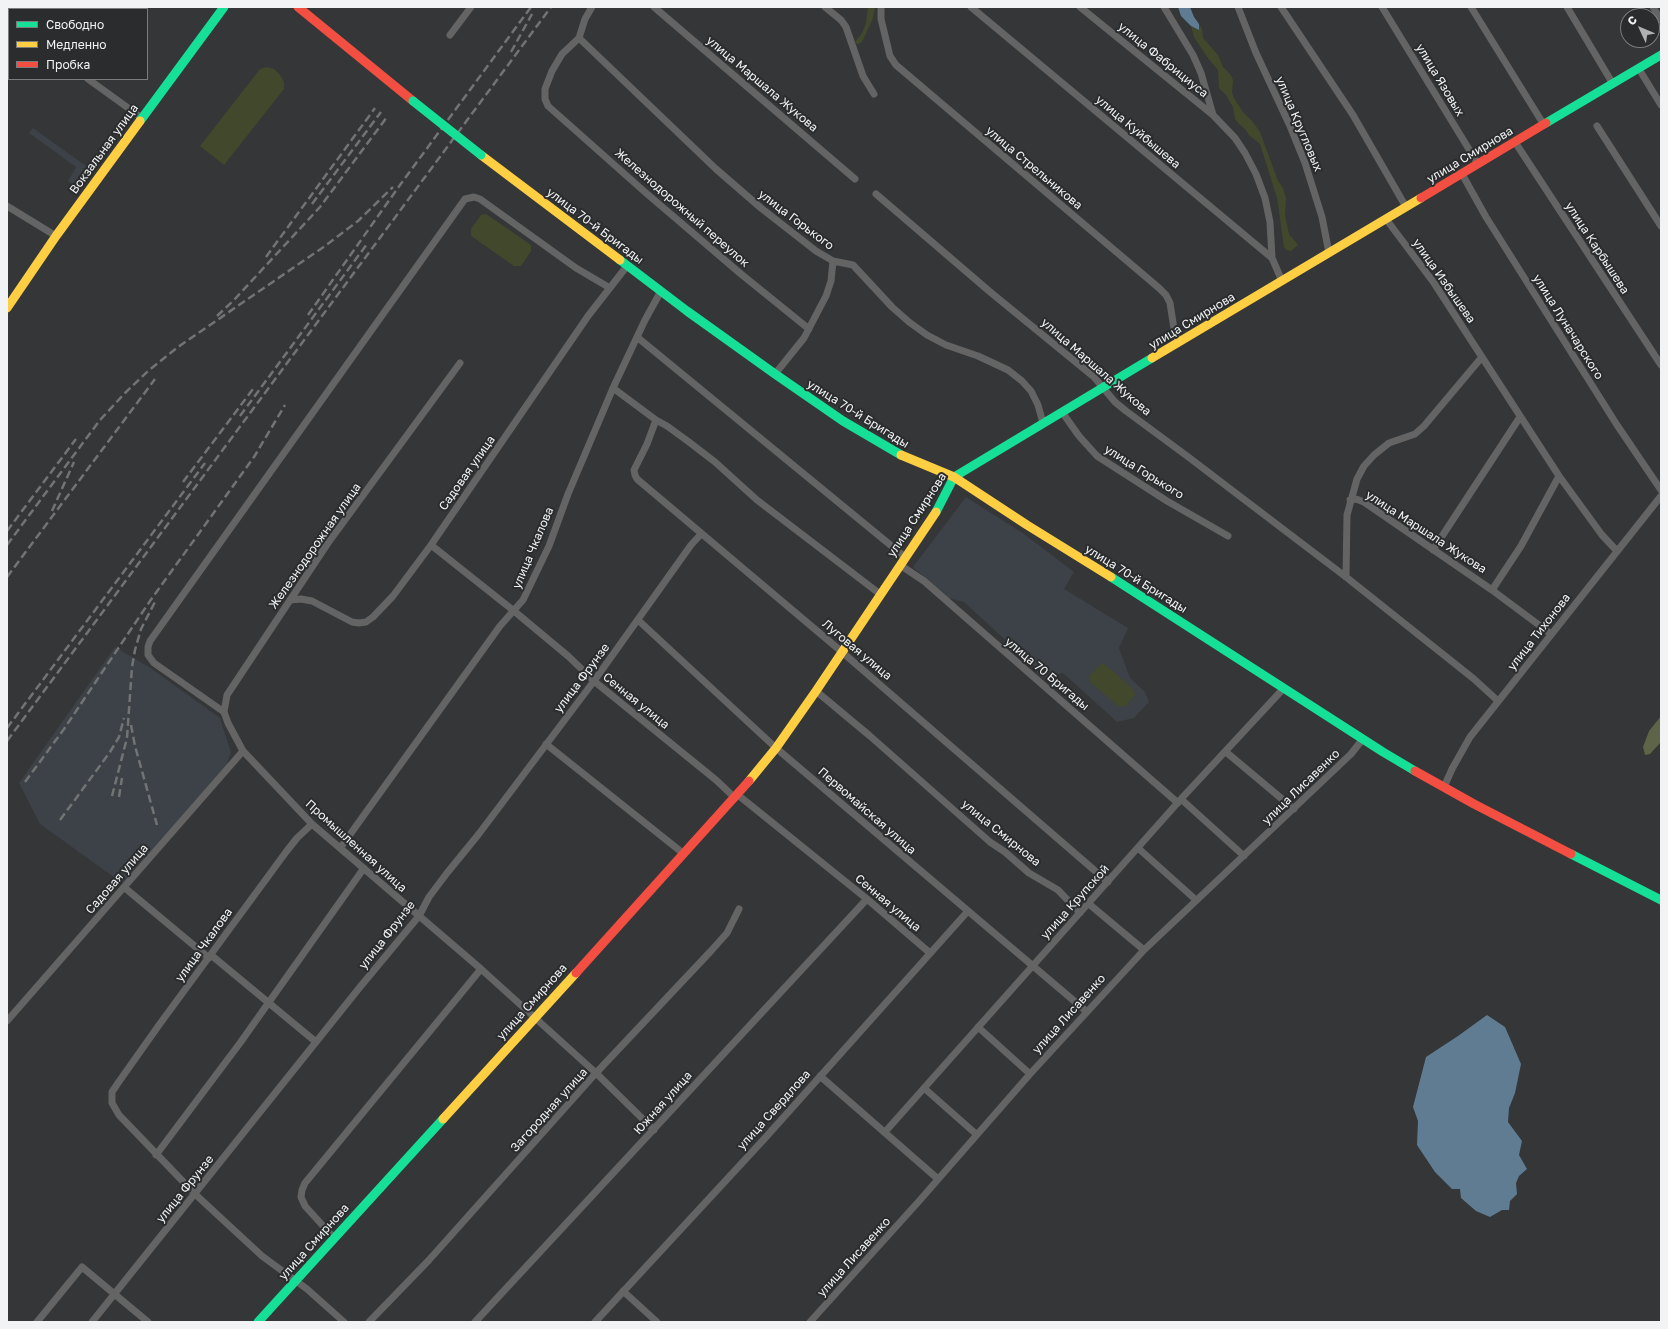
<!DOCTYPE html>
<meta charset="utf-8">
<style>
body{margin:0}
#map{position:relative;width:1668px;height:1329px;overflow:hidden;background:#353637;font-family:"Golos Text",sans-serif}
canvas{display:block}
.frame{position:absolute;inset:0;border:8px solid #f1f3f4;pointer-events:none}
.legend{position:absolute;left:8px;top:8px;width:140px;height:72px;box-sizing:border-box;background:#2a2c2d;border:1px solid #7a7c7d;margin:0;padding:5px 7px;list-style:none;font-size:12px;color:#f1f3f4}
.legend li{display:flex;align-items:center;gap:8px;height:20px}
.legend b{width:20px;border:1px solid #7a7c7d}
.north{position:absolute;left:1620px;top:8px;width:40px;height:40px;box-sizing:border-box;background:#2a2c2d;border:1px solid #7a7c7d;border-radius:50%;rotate:314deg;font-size:11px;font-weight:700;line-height:16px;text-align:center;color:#f1f3f4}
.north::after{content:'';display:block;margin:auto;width:14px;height:18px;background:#afb1b2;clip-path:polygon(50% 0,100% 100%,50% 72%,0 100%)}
</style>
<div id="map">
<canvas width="1668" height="1329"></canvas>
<div class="frame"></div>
<ul class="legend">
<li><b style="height:5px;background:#16e098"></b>Свободно</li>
<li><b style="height:5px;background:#ffcf43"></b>Медленно</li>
<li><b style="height:5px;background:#f24e42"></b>Пробка</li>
</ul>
<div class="north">С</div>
</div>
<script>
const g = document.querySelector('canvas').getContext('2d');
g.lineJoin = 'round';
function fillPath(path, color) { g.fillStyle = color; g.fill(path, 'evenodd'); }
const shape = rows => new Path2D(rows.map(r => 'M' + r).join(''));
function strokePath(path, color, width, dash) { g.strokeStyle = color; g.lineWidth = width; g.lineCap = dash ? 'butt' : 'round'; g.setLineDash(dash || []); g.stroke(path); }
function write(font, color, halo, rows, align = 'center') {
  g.font = font + ' "Golos Text",sans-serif'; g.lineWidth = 4; g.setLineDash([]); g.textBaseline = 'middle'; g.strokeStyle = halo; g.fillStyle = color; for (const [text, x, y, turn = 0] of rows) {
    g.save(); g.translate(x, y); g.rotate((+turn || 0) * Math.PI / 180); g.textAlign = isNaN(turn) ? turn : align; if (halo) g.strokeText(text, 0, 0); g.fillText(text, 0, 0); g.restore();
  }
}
const built = shape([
 [33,128,86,166,73,185,68,181,76,167,29,133],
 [966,497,1024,534,1074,572,1064,589,1128,628,1119,648,1130,678,1145,692,1149,702,1134,718,1117,722,1063,673,1042,678,1037,674,1037,669,964,602,948,598,913,567],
 [115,647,149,667,220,718,231,753,226,766,126,882,122,883,40,824,19,783]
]);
const green = shape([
 [868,7,875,7,873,18,863,40,861,43,857,44,855,42,862,33,866,23],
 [1199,24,1202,29,1203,38,1218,55,1223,67,1231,75,1233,80,1232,93,1235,100,1243,112,1252,121,1260,132,1278,181,1283,188,1286,198,1285,216,1289,234,1298,245,1291,251,1286,250,1284,247,1277,198,1260,144,1249,135,1245,129,1239,124,1235,119,1233,107,1226,95,1219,88,1218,70,1207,57,1194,37,1191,26,1199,30],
 [267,67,274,69,280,75,284,82,284,89,224,165,200,146,260,69],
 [486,214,531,245,531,251,521,266,514,266,471,236,471,229,481,215],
 [1101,664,1106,665,1134,690,1135,695,1125,707,1118,706,1090,682,1090,675]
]);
const forest = shape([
 [1661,716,1661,742,1650,754,1645,755,1643,747,1649,731]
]);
const water = shape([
 [1178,7,1190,7,1194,17,1199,24,1199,30,1191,26,1181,16],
 [1487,1015,1505,1027,1521,1064,1515,1093,1509,1108,1508,1122,1522,1141,1519,1155,1527,1169,1519,1176,1516,1183,1517,1194,1510,1201,1509,1210,1502,1210,1490,1217,1476,1211,1461,1198,1460,1189,1452,1189,1435,1172,1417,1145,1418,1121,1413,1107,1426,1057,1458,1036]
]);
const street = shape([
 [592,7,585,19,579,38,562,54,552,71,545,89,545,99,548,106,646,193,741,274,809,329],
 [654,7,855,179],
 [825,7,841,20,846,27,863,76,874,94],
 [881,7,881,19,890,56,896,65,1159,288,1166,295,1170,303,1174,329,1179,342],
 [971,7,1272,258,1282,281],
 [1080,7,1213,115,1235,138,1245,153,1256,174,1265,198,1270,222,1272,258],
 [1164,7,1193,55,1201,73,1213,115],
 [1238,7,1256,53,1290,126,1305,163,1322,217,1329,253],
 [1281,7,1353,115,1406,207],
 [1382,7,1478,164],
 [1471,7,1544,125],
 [1567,7,1613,84],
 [1653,7,1661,20],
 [7,12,9,9],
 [7,21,9,22],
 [450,35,471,7],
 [579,38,716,169,761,208,816,251,833,261,853,265,892,307,909,322,927,335,946,345,978,356,1008,370,1022,381,1031,391,1038,405,1043,423],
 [1639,69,1661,105],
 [88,79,142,118],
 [1597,126,1661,226],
 [1515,142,1661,365],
 [1462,174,1486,217,1617,425,1661,490],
 [876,194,989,291,1094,377,1115,402,1126,411,1187,456,1346,577,1474,679,1498,701],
 [7,206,56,236],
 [1386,219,1434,283,1559,476,1602,535,1617,551],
 [637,337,905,557],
 [460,363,328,543,227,695,224,712,228,723,243,751,312,824,481,969,596,1073,654,1130],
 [775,374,804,338,826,296,831,281,833,261],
 [613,388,656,420,667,426,689,442,715,462,757,500,880,594],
 [1062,412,1079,436,1097,456,1167,501,1228,536],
 [656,420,647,444,634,470,635,475,637,479,842,652,1108,882],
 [1350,500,1356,499,1364,502,1492,590,1551,634],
 [431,545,514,611,568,656,594,681,716,780,735,798],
 [1433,550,1520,417],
 [900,565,924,581,1178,803],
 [1346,577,1347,515,1357,479,1364,466,1374,455,1389,443,1415,434,1424,426,1482,357],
 [1492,590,1521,546,1559,476],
 [290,600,301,599,312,601,352,622,359,623,366,622,373,617,393,596,431,545,588,316,627,266],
 [638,620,776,748,1086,1011],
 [816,691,870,736,990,842,1005,852,1029,873,1058,890,1080,913],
 [224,712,154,663,148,655,148,647,150,641,465,199,474,197,480,199,576,268,610,288],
 [546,744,684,854],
 [1226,752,1294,809],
 [1444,787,1452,769,1470,737,1661,496],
 [738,795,867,899,930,953],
 [1181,799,1244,856],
 [312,824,297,838,286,852,159,1025,118,1083,112,1092,112,1103,119,1115,195,1194,262,1256,307,1289,344,1322],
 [341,847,500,626,523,600,549,546,568,494,613,388,645,320,661,291],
 [1138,848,1196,900],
 [125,888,209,958],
 [1089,904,1144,950],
 [211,955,316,1042],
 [7,1021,243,751],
 [978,1027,1030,1074],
 [820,1076,938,1179],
 [924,1088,976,1134],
 [885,1132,1181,799,1284,688],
 [156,1155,240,1043,364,868],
 [334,1238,305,1206,301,1197,302,1190,305,1183,481,969],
 [623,1291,657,1322],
 [37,1322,82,1267,148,1322],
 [92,1322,360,987,419,916,429,897,447,873,478,835,594,681,691,545,701,534],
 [369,1322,429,1260,596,1073,710,952,727,933,739,909],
 [475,1322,867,899],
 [595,1322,766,1137,968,911],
 [810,1322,920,1200,1030,1074,1144,950,1351,754,1362,740]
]);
const fast = shape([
 [140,121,224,7],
 [1546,123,1661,55],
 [620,260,687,311,775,374,843,421,901,455],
 [936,512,954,477,1152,358],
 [1111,577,1383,752,1415,771],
 [1571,854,1661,900],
 [258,1322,443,1119]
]);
const slow = shape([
 [481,155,620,260],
 [7,308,56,236,140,121],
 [1152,358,1421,198],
 [901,455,954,477,1027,525,1111,577],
 [749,781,776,748,816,691,936,512],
 [443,1119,576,973]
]);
const jam = shape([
 [298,7,413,101],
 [1421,198,1546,123],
 [1415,771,1474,804,1571,854],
 [576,973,749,781]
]);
const rail = shape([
 [511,52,532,14],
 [312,204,381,112],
 [266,257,375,108],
 [308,315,400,185,531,7],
 [217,316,234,300,320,207,387,117],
 [240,416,367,244],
 [183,482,253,389],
 [52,511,74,462],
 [7,531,76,439],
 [7,545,100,420,125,393,148,371,178,347,325,246,358,221,393,187],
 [7,577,155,379],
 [131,725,135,746,157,825],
 [7,728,205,463],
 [7,741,551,7],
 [25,782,64,729,150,601,254,457,285,405],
 [112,796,127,738,132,667,135,650,141,629,156,600],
 [119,797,122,778],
 [60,820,110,752,119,737,124,718]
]);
const fastBridge = shape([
 [413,101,481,155]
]);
const streetNames = [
 ["улица Фабрициуса",1163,60,39],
 ["улица Язовых",1440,80,59],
 ["улица Маршала Жукова",762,84,40],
 ["улица Кругловых",1299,124,67],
 ["улица Куйбышева",1138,132,40],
 ["Вокзальная улица",104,149,-54],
 ["улица Смирнова",1470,155,-31],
 ["улица Стрельникова",1034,168,40],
 ["Железнодорожный переулок",682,208,41],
 ["улица Горького",796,220,37],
 ["улица 70-й Бригады",595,226,37],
 ["улица Карбышева",1597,248,57],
 ["улица Избышева",1444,281,55],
 ["улица Смирнова",1192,321,-31],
 ["улица Луначарского",1568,327,58],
 ["улица Маршала Жукова",1096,367,41],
 ["улица 70-й Бригады",858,414,32],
 ["улица Горького",1144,472,32],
 ["Садовая улица",467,473,-55],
 ["улица Смирнова",917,515,-57],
 ["улица Маршала Жукова",1426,532,33],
 ["Железнодорожная улица",315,546,-55],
 ["улица Чкалова",533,548,-67],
 ["улица 70-й Бригады",1136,579,32],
 ["улица Тихонова",1539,632,-52],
 ["Луговая улица",857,650,40],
 ["улица 70 Бригады",1047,674,40],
 ["улица Фрунзе",582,678,-53],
 ["Сенная улица",636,701,39],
 ["улица Лисавенко",1301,787,-44],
 ["Первомайская улица",867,811,41],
 ["улица Смирнова",1001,833,39],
 ["Промышленная улица",356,846,42],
 ["Садовая улица",117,879,-49],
 ["улица Крупской",1075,902,-48],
 ["Сенная улица",888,903,40],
 ["улица Фрунзе",387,935,-52],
 ["улица Чкалова",204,945,-54],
 ["улица Смирнова",532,1002,-48],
 ["улица Лисавенко",1069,1014,-48],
 ["Южная улица",663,1103,-48],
 ["Загородная улица",549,1110,-48],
 ["улица Свердлова",774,1110,-48],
 ["улица Фрунзе",185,1189,-51],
 ["улица Смирнова",314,1242,-48],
 ["улица Лисавенко",854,1257,-48]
];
fillPath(built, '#3c4247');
fillPath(green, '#42482c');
fillPath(forest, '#5d6447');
fillPath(water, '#607c93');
strokePath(street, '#636463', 7);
strokePath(fast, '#16e098', 9);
strokePath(slow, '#ffcf43', 9);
strokePath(jam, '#f24e42', 9);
strokePath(rail, '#727373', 2.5, [8, 4]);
strokePath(fastBridge, '#16e098', 9);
write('12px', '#f1f3f4', '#2a2c2d', streetNames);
</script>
